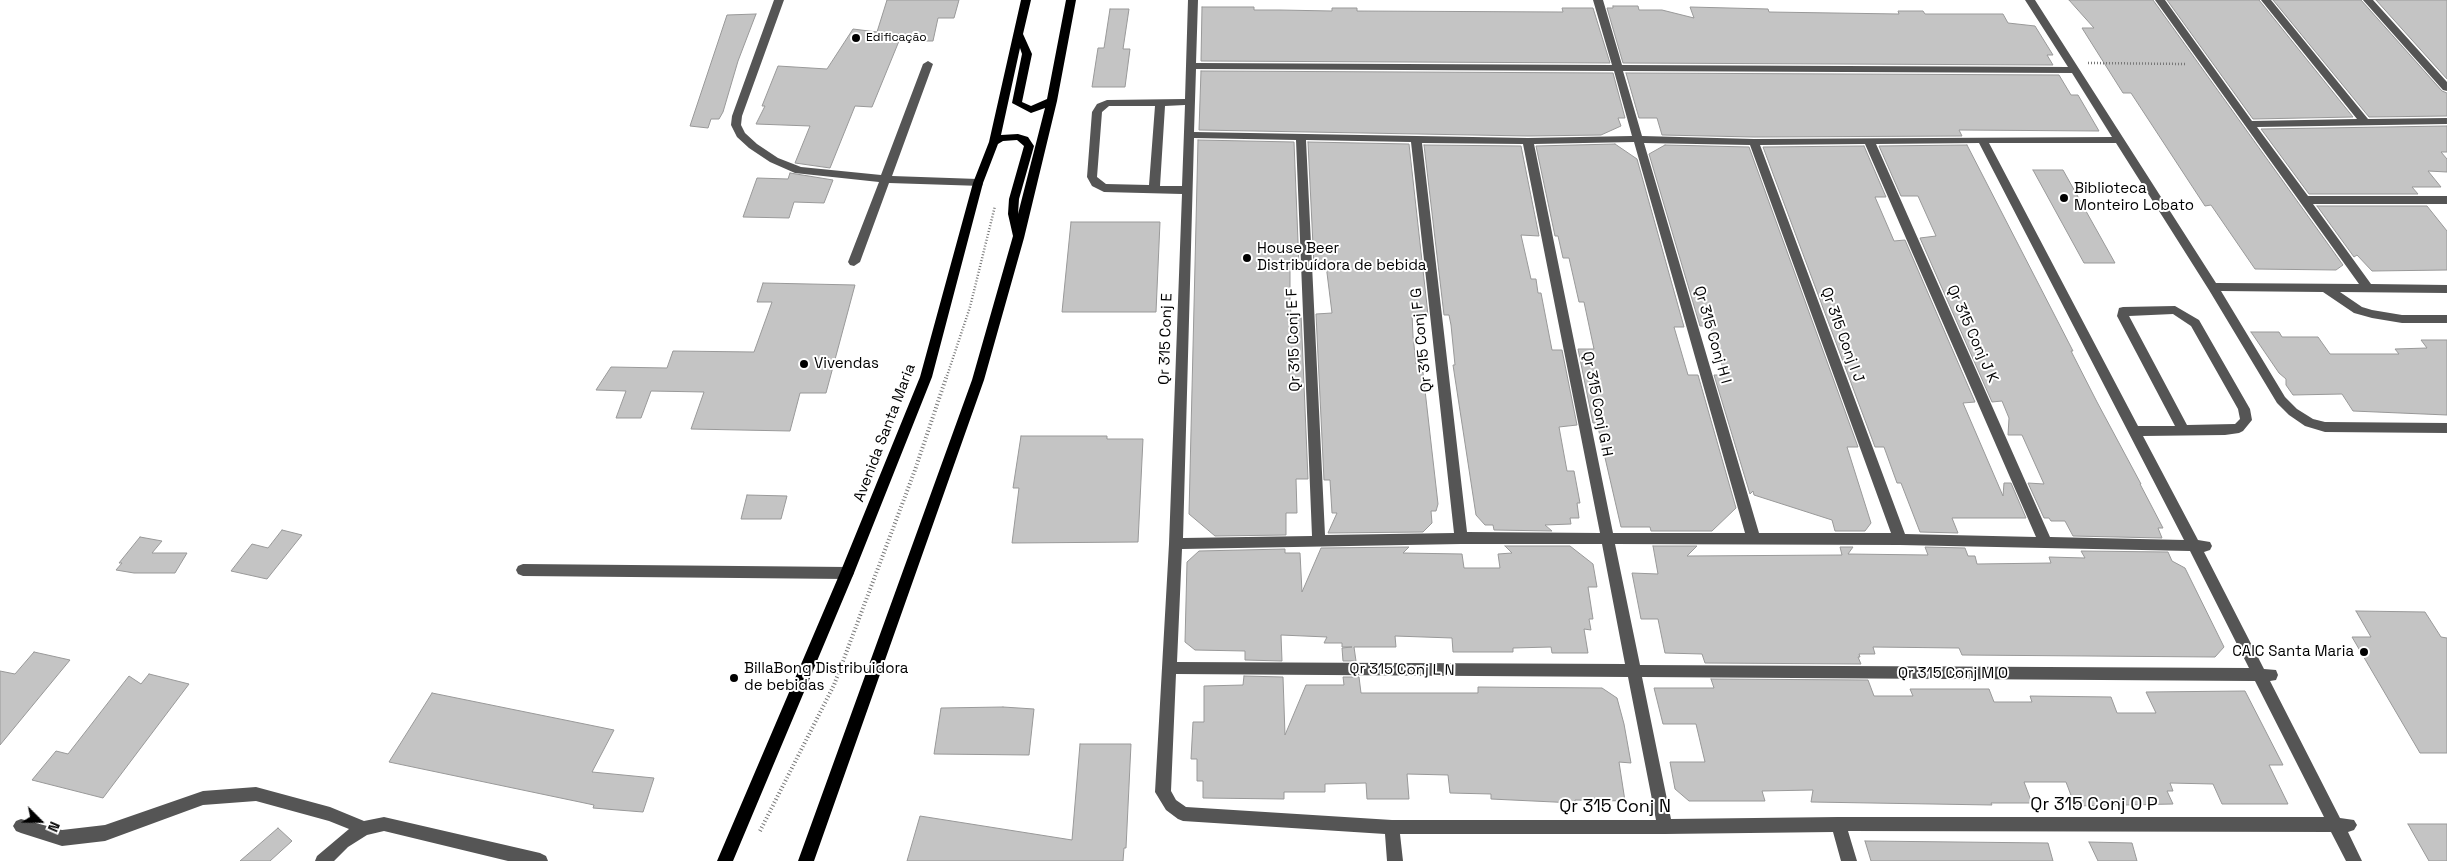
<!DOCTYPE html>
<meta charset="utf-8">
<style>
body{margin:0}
#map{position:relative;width:2447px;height:861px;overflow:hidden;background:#fff;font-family:"Space Grotesk",sans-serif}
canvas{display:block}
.north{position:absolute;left:15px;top:796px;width:50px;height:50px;-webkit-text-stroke:4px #fff;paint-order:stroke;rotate:113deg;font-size:14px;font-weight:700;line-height:20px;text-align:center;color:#000}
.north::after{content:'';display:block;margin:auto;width:18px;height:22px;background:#000;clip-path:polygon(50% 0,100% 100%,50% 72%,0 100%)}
</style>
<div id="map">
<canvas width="2447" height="861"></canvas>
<div class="north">N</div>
</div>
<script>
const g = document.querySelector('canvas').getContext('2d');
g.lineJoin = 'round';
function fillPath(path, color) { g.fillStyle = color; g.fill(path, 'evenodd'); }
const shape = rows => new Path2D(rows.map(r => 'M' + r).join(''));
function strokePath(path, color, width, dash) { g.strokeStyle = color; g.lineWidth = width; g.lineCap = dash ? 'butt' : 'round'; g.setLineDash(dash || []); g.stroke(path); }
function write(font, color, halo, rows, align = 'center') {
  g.font = font + ' "Space Grotesk",sans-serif'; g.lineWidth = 4; g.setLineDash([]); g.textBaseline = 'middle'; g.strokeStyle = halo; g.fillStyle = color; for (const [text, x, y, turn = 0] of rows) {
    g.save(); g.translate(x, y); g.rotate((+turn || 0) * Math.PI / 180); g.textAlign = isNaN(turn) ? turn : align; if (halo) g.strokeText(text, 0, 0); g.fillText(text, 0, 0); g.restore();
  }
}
const building = shape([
 [887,0,959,0,954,18,938,18,933,41,899,41,872,107,855,106,830,168,795,163,810,126,756,124,765,106,762,106,778,66,827,69,853,29,877,32,887,0],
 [2069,0,2153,0,2343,265,2336,270,2255,269,2211,205,2205,206,2131,93,2123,93,2082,28,2094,28,2069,0],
 [2167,0,2259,0,2353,117,2253,119,2167,0],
 [2273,0,2361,0,2442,91,2447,93,2447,116,2369,117,2273,0],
 [2376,0,2447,0,2447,79,2376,0],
 [1613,6,1638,6,1639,10,1662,10,1694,18,1690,7,1768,9,1769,12,1899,14,1898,11,1923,11,1925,14,2003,14,2008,23,2035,26,2053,55,2047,55,2053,65,1623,63,1607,8,1613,8,1613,6],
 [1202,7,1254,7,1254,10,1280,10,1332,11,1332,8,1357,8,1357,11,1563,12,1562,8,1593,8,1610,63,1201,61,1202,7],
 [1110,9,1129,9,1123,49,1130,49,1125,87,1092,87,1098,48,1104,48,1110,9],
 [756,14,738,61,723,112,719,119,711,119,708,128,690,126,727,15,756,14],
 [1201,71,1613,73,1625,118,1618,118,1621,126,1601,135,1528,136,1199,130,1201,71],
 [1626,73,2059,75,2071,95,2078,95,2099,131,1959,130,1962,136,1754,137,1662,135,1657,118,1639,118,1626,73],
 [2447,126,2447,152,2441,152,2447,159,2447,172,2428,171,2441,187,2412,187,2418,194,2309,194,2261,129,2447,126],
 [1198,140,1294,142,1299,266,1290,266,1290,301,1291,314,1301,314,1308,479,1296,479,1297,513,1286,513,1286,535,1215,536,1189,514,1198,140],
 [1308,142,1409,144,1428,315,1412,314,1413,336,1416,364,1422,364,1438,504,1436,511,1431,511,1432,523,1423,532,1328,533,1337,513,1332,513,1330,480,1324,480,1316,314,1332,313,1326,265,1314,266,1308,142],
 [1615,144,1637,159,1684,327,1674,327,1688,375,1698,375,1736,508,1712,531,1651,531,1650,527,1621,527,1597,423,1593,423,1578,349,1594,349,1584,302,1579,302,1569,258,1563,258,1558,236,1555,236,1536,146,1615,144],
 [1424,145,1521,146,1539,236,1521,235,1531,279,1536,279,1538,293,1541,293,1552,350,1562,350,1577,425,1559,427,1567,471,1574,471,1580,503,1577,503,1579,518,1570,518,1571,524,1545,525,1552,531,1494,530,1493,525,1485,525,1476,515,1453,365,1455,365,1451,325,1449,315,1444,315,1424,145],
 [1665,145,1749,147,1858,447,1847,447,1871,523,1865,531,1835,531,1832,520,1754,495,1753,491,1750,494,1714,375,1725,375,1710,326,1700,326,1649,154,1665,145],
 [1967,145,2073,351,2071,351,2097,402,2141,484,2140,484,2163,528,2158,528,2162,538,2073,536,2065,521,2051,521,2049,518,2044,518,2028,483,2044,484,2022,435,2008,435,2009,418,2002,401,1992,402,1920,238,1936,236,1918,196,1901,196,1879,146,1967,145],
 [1864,146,1886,197,1875,197,1894,241,1905,240,1975,402,1963,403,2003,496,2004,483,2011,483,2026,518,1952,518,1958,533,1920,532,1901,483,1897,483,1884,447,1875,447,1763,147,1864,146],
 [2033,170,2063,170,2115,263,2084,263,2033,170],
 [790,173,833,180,824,203,794,202,789,218,743,217,757,178,788,179,790,173],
 [2317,206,2427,206,2447,231,2447,270,2372,271,2357,255,2354,257,2317,206],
 [1071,222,1160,222,1156,312,1062,312,1071,222],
 [763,283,855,285,826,393,800,393,790,431,691,429,704,392,651,391,641,418,616,418,626,391,596,390,611,367,667,368,673,351,754,352,772,302,757,302,763,283],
 [2251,332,2279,332,2282,337,2318,337,2330,354,2399,354,2395,349,2427,348,2421,340,2447,340,2447,415,2353,411,2342,394,2293,395,2286,385,2286,379,2279,373,2251,332],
 [1021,436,1107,436,1107,439,1143,439,1138,542,1012,543,1019,488,1013,488,1021,436],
 [747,495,787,496,781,519,741,519,747,495],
 [282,530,302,535,267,579,231,571,252,544,268,548,282,530],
 [140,537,162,541,152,553,187,553,175,573,134,573,116,570,122,563,119,563,140,537],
 [1505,546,1570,546,1593,564,1597,587,1588,587,1593,619,1589,619,1591,630,1584,629,1588,653,1552,653,1551,647,1513,648,1513,652,1453,652,1452,638,1395,636,1396,647,1354,647,1356,661,1343,661,1342,648,1352,647,1342,647,1342,643,1324,643,1327,637,1281,635,1282,661,1245,660,1245,651,1195,650,1185,642,1187,562,1199,551,1285,549,1285,553,1300,553,1302,592,1321,548,1409,547,1403,553,1462,554,1464,568,1500,568,1498,554,1512,553,1505,546],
 [1653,546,1697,546,1687,556,1842,555,1840,547,1853,547,1848,554,1928,555,1925,547,1965,548,1968,556,1975,556,1977,564,2051,563,2049,557,2085,558,2081,551,2168,552,2172,561,2185,568,2224,647,2215,657,1962,655,1959,648,1873,647,1875,654,1859,654,1860,657,1858,657,1861,664,1705,663,1702,654,1665,653,1658,619,1641,619,1632,573,1658,574,1653,546],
 [2356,611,2425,612,2441,637,2447,638,2447,753,2420,753,2352,637,2371,637,2356,611],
 [34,652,70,660,0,745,0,671,15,674,34,652],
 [149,674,189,684,103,798,32,780,56,751,68,754,129,676,141,684,149,674],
 [1244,676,1283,677,1285,735,1306,685,1344,685,1343,677,1359,677,1361,693,1478,693,1478,687,1602,688,1617,698,1624,724,1631,763,1619,762,1625,801,1575,800,1575,803,1491,799,1491,794,1450,793,1448,775,1407,774,1409,799,1367,799,1366,783,1325,784,1325,792,1284,792,1284,799,1203,798,1203,781,1197,781,1197,759,1191,759,1193,722,1204,722,1204,686,1243,685,1244,676],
 [1711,679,1868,680,1874,696,1913,696,1910,689,1989,689,1994,702,2032,702,2030,696,2111,697,2117,713,2156,713,2146,692,2245,691,2283,765,2269,765,2288,804,2222,804,2213,784,2170,783,2173,791,2167,791,2173,804,2075,806,2066,782,2024,782,2032,803,1991,803,1992,805,1811,802,1813,790,1762,791,1765,801,1689,801,1675,789,1670,762,1705,762,1696,724,1663,724,1654,688,1714,688,1711,679],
 [432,693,614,730,592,772,654,778,643,812,593,808,594,805,389,762,432,693],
 [1003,707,1034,709,1029,755,934,754,941,708,1003,707],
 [1080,744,1131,744,1126,848,1124,848,1123,861,907,861,920,816,1072,840,1080,744],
 [2408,824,2447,824,2447,861,2429,861,2408,824],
 [278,828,292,841,270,861,240,861,278,828],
 [1865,841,2048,843,2053,861,1871,861,1865,841],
 [2089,842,2132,843,2137,861,2098,861,2089,842]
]);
const pathFar1 = shape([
 [2088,63,2187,64],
 [947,376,970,307,995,206]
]);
const path = shape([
 [760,831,834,685,915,470,947,375]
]);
const minor = shape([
 [774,0,784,0,742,116,741,125,745,133,757,144,778,158,801,167,881,175,923,64,928,61,933,64,892,176,978,179,982,180,983,183,982,186,889,183,860,262,854,266,850,265,848,262,879,182,795,173,770,162,749,148,737,137,731,125,732,116,774,0],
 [1188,0,1198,0,1196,63,1612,65,1593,0,1603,0,1622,65,2068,67,2025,0,2035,0,2216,283,2359,284,2155,0,2165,0,2252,121,2357,119,2261,0,2271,0,2368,119,2447,118,2447,124,2257,127,2308,196,2447,196,2447,204,2313,204,2371,284,2447,285,2447,293,2340,292,2362,307,2372,310,2402,315,2447,315,2447,323,2402,323,2372,318,2354,313,2323,292,2221,291,2285,397,2297,409,2313,419,2325,422,2447,423,2447,433,2325,432,2305,426,2289,415,2277,403,2209,290,2116,143,1989,143,2138,426,2175,426,2117,316,2119,308,2123,307,2175,306,2199,320,2250,409,2252,420,2243,431,2239,433,2225,435,2143,436,2198,540,2210,542,2212,546,2210,550,2204,552,2264,669,2276,670,2278,675,2276,680,2270,681,2340,818,2354,820,2357,825,2354,830,2348,832,2362,861,2346,861,2331,832,1848,831,1857,861,1841,861,1833,832,1665,834,1400,834,1403,861,1387,861,1385,834,1183,821,1178,819,1166,810,1155,792,1169,544,1182,194,1104,192,1092,186,1087,177,1092,112,1097,104,1107,100,1185,99,1188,0],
 [1196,69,1614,71,1632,136,1528,138,1194,132,1196,69],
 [1623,71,2072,73,2112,137,1754,139,1642,136,1623,71],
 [1185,105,1182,186,1160,186,1165,106,1185,105],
 [1109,106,1155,106,1149,185,1106,184,1097,177,1102,112,1109,106],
 [1194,138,1296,140,1312,536,1183,538,1194,138],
 [1306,140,1411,142,1454,533,1325,535,1306,140],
 [1634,142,1745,533,1613,533,1534,144,1634,142],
 [1422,143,1523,144,1600,533,1467,532,1422,143],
 [1644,143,1750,145,1891,533,1759,533,1644,143],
 [1979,143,2184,540,2050,537,1876,144,1979,143],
 [1865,144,2036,537,1905,534,1760,145,1865,144],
 [2173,314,2191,326,2238,409,2240,419,2235,424,2187,425,2129,316,2173,314],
 [1461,544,1602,544,1625,664,1177,662,1182,549,1461,544],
 [1615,544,1900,545,2190,551,2249,668,1640,665,1615,544],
 [1176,674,1628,677,1656,820,1392,820,1186,807,1176,800,1171,791,1176,674],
 [1642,677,2255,681,2324,817,1838,817,1671,819,1642,677],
 [2363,0,2373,0,2447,82,2447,91,2443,90,2363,0],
 [523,564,847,567,852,569,854,573,852,577,847,579,523,576,518,574,516,570,518,566,523,564],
 [256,787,330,807,364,821,384,817,540,853,546,856,548,861,508,861,384,831,367,835,348,847,334,861,315,861,317,856,349,829,329,821,256,801,203,805,105,841,62,846,21,833,16,831,13,826,16,821,21,819,62,830,105,825,203,791,256,787]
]);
const major = shape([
 [1021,0,1031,0,1023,34,1032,54,1022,102,1031,106,1047,99,1066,0,1076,0,1057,101,1024,238,984,380,814,861,798,861,972,380,1013,236,1008,214,1009,199,1024,146,1017,140,1003,141,998,144,983,183,932,377,854,573,733,861,717,861,840,573,920,377,973,183,989,142,1021,0],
 [1020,48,1022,54,1012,103,1031,113,1045,108,1018,214,1019,199,1034,146,1028,137,1018,134,1001,135,1020,48]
]);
const markers = [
 [856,38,5,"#000"],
 [2064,198,5,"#000"],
 [1247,258,5,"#000"],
 [804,364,5,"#000"],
 [2364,652,5,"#000"],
 [734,678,5,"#000"]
];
const farPoinames = [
 ["Edificação",866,38]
];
const poiNames = [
 ["Biblioteca",2074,189],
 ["Monteiro Lobato",2074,206],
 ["House Beer",1257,249],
 ["Distribuídora de bebida",1257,266],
 ["Vivendas",814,364],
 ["CAIC Santa Maria",2354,652,"right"],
 ["BillaBong Distribuidora",744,669],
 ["de bebidas",744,686]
];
const streetNames = [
 ["Qr 315 Conj J K",1972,334,66],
 ["Qr 315 Conj H I",1712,335,74],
 ["Qr 315 Conj I J",1842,335,70],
 ["Qr 315 Conj E",1166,339,-88],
 ["Qr 315 Conj E F",1294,340,-92],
 ["Qr 315 Conj F G",1422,340,-96],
 ["Qr 315 Conj G H",1597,404,79],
 ["Avenida Santa Maria",885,433,-69],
 ["Qr 315 Conj L N",1402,670,1],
 ["Qr 315 Conj M O",1953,674]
];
const nearStreetnames = [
 ["Qr 315 Conj O P",2094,805],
 ["Qr 315 Conj N",1615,807]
];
fillPath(building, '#c4c4c4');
strokePath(building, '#999', 1);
strokePath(pathFar1, '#777', 2.5, [1, 2]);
strokePath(path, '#777', 4, [1, 2.5]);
fillPath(minor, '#555');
fillPath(major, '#000');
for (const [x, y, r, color] of markers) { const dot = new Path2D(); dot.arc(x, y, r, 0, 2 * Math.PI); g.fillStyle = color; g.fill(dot); strokePath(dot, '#fff', 2); }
write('12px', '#000', '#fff', farPoinames, 'left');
write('15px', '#000', '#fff', poiNames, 'left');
write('15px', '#000', '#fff', streetNames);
write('18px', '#000', '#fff', nearStreetnames);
</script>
